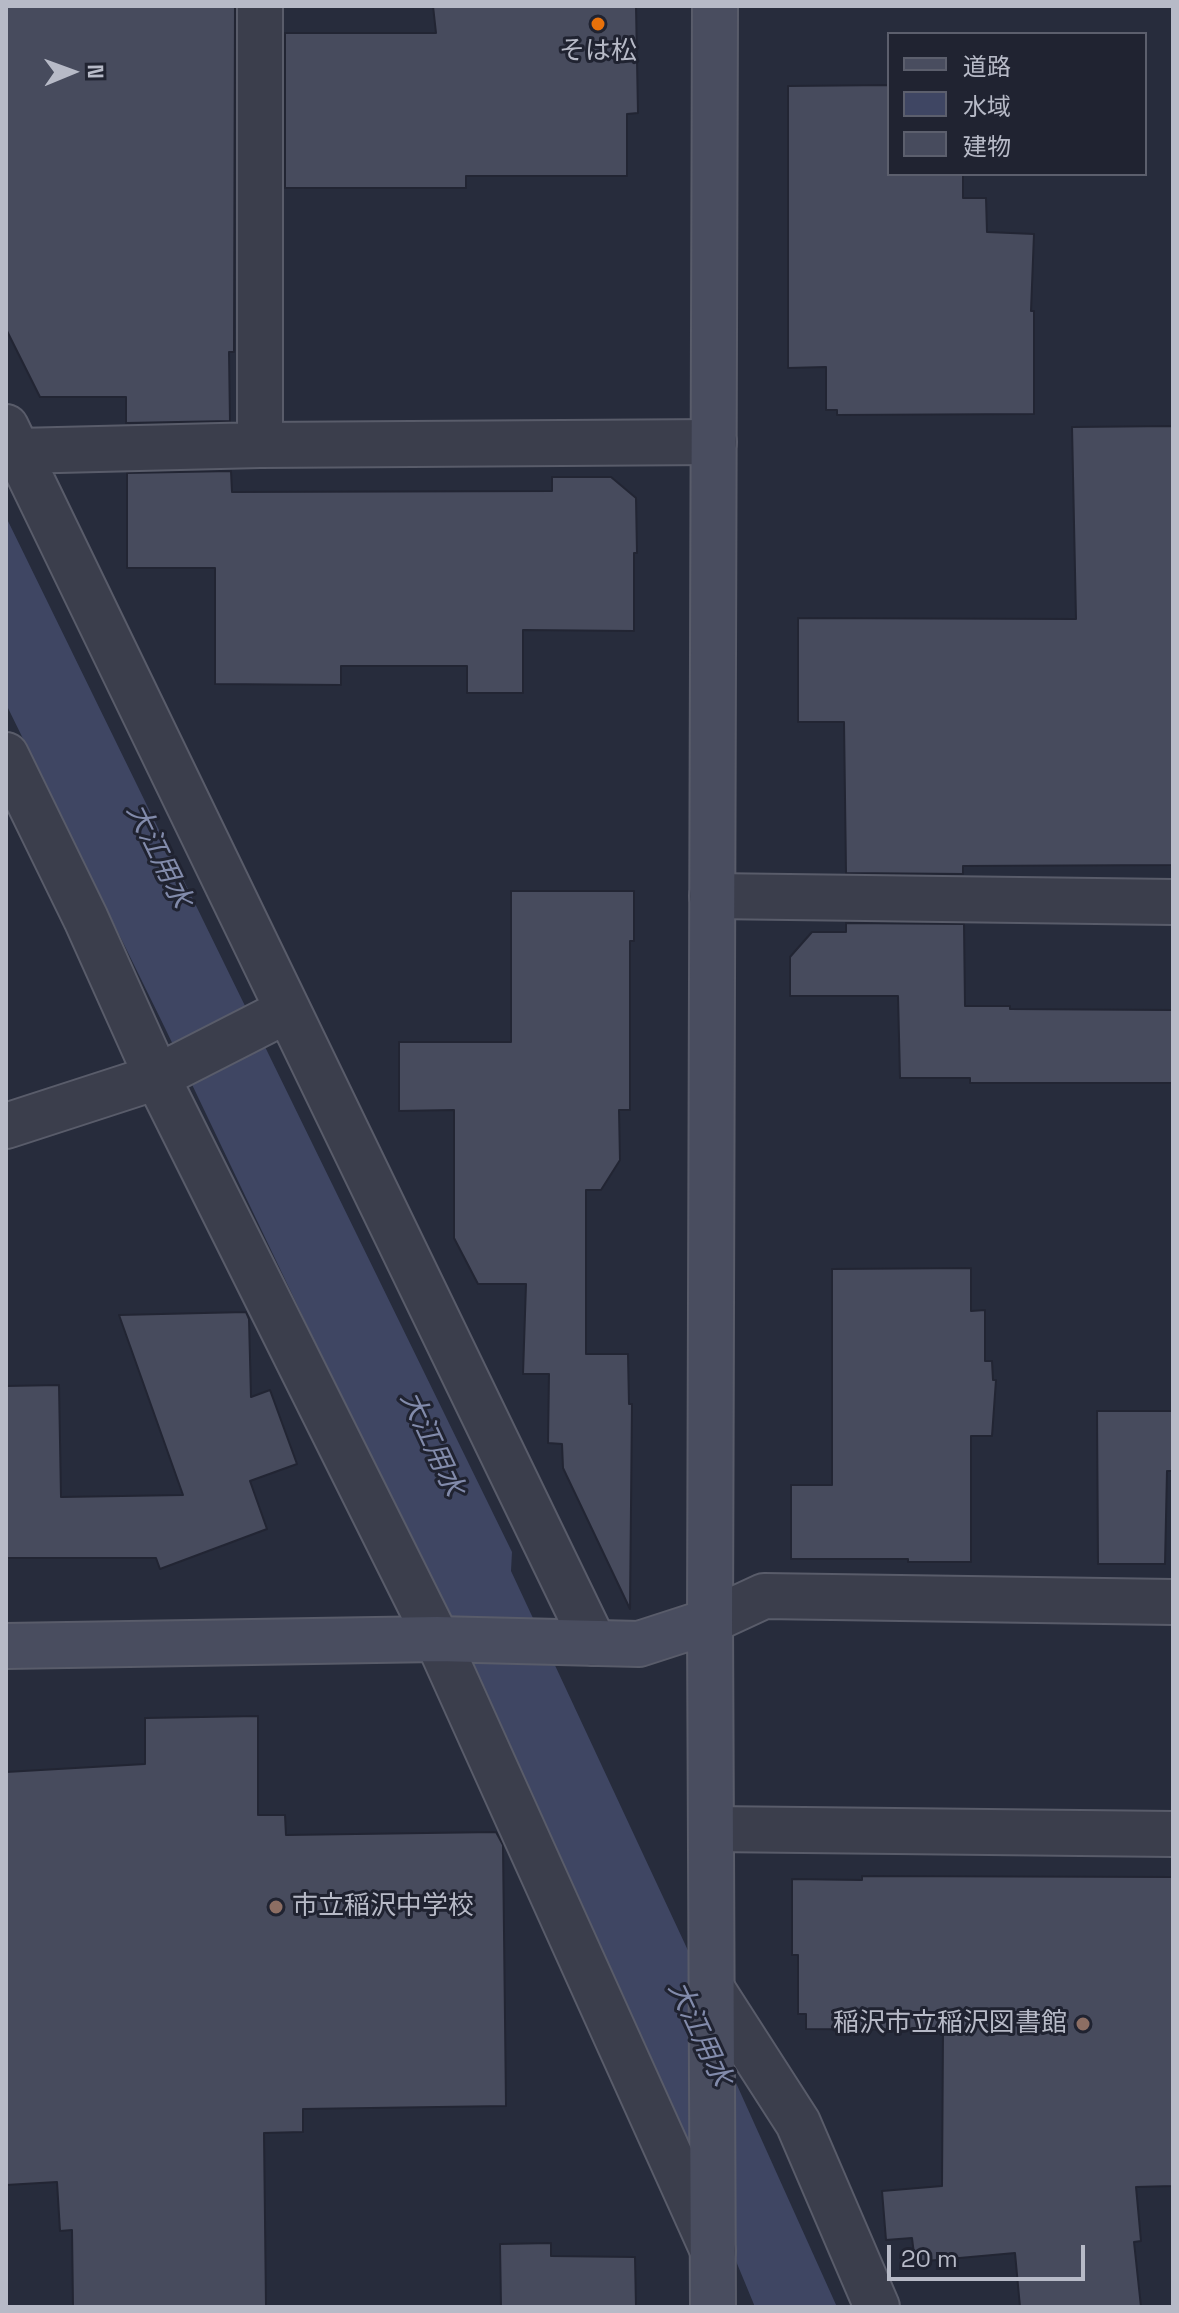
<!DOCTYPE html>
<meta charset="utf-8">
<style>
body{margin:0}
#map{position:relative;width:1179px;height:2313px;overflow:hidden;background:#272c3c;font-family:"Space Grotesk","Noto Sans JP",sans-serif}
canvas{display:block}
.frame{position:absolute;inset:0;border:8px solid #b7bac7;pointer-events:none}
.legend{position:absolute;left:887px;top:32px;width:260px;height:144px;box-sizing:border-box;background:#202331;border:2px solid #5c5f6d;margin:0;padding:10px 14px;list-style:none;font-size:24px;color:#b7bac7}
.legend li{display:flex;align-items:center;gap:16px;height:40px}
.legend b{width:40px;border:2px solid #5c5f6d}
.north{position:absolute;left:32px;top:32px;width:80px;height:80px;-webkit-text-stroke:6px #202331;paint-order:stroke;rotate:89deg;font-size:22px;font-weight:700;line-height:32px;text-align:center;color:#b7bac7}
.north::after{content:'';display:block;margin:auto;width:28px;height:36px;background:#b7bac7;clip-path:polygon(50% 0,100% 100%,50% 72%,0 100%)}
.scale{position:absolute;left:887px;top:2245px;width:198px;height:36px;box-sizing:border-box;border:4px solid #b7bac7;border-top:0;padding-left:10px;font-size:24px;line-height:28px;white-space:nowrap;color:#b7bac7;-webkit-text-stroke:6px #202331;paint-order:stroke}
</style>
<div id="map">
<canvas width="1179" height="2313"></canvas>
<div class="frame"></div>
<ul class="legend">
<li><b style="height:10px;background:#494d5f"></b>道路</li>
<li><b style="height:22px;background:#3f4663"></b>水域</li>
<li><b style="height:22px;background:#474b5d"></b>建物</li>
</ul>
<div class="north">N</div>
<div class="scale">20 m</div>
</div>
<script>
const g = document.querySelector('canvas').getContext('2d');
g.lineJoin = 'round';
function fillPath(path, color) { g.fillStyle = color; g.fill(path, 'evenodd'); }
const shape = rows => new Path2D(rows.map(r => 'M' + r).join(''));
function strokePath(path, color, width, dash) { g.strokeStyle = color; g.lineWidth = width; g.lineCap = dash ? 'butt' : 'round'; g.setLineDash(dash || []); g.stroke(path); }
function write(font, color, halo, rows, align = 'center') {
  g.font = font + ' "Space Grotesk","Noto Sans JP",sans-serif'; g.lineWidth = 6; g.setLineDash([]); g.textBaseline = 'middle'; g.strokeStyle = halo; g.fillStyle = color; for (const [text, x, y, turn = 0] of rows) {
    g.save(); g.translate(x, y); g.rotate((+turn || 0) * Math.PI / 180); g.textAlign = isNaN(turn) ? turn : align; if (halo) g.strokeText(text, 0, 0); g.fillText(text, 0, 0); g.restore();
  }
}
const water = shape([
 [6,517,512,1552,511,1571,733,2047,732,2074,837,2307,755,2307,731,2249,410,1541,165,1028,6,704]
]);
const building = shape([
 [235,6,234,352,229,352,230,421,126,423,126,397,40,397,6,329,6,7,235,6],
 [433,6,636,6,638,113,627,114,627,176,466,176,466,188,285,188,285,33,436,33,433,6],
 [889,85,889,174,963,174,963,198,986,198,987,232,1034,234,1031,311,1034,311,1034,414,837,415,837,410,826,410,826,367,788,368,788,86,889,85],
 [1173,426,1173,865,963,866,963,874,846,873,844,722,798,722,798,618,1076,619,1072,427,1173,426],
 [231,471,232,492,552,491,552,477,611,477,636,498,637,553,634,553,634,631,523,630,523,693,467,693,467,666,341,666,341,685,215,684,215,568,127,568,127,473,231,471],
 [511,891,634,891,634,941,630,941,630,1110,619,1110,620,1160,601,1190,586,1190,586,1354,628,1354,629,1404,632,1404,630,1609,563,1468,562,1444,548,1443,549,1374,523,1374,526,1284,478,1284,454,1238,454,1110,399,1111,399,1042,511,1042,511,891],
 [846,923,964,924,965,1006,1010,1006,1010,1009,1173,1010,1173,1083,970,1083,970,1078,900,1078,898,996,790,996,790,957,812,932,846,932,846,923],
 [971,1268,971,1311,985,1310,985,1361,992,1361,993,1380,996,1380,992,1436,971,1436,971,1562,908,1562,908,1559,791,1559,791,1485,832,1485,832,1269,971,1268],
 [246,1312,249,1319,251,1397,270,1390,297,1464,250,1481,267,1529,160,1569,156,1558,6,1558,6,1386,59,1385,61,1497,183,1495,119,1315,246,1312],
 [1097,1411,1173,1411,1173,1471,1167,1471,1165,1564,1098,1564,1097,1411],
 [258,1716,258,1815,285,1815,286,1835,496,1832,503,1845,506,2106,303,2109,303,2132,264,2133,266,2307,73,2307,72,2230,60,2231,57,2182,6,2185,6,1772,145,1764,145,1718,258,1716],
 [862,1876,1173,1877,1173,2186,1136,2187,1141,2241,1134,2242,1141,2307,1020,2307,1015,2253,915,2262,912,2238,886,2240,882,2191,942,2186,943,2030,806,2029,806,2014,798,2014,798,1955,792,1955,792,1879,862,1880,862,1876],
 [551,2243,551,2256,635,2257,636,2307,501,2307,500,2244,551,2243]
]);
const street = shape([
 [260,6,260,445],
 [6,427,594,1643],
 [18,451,260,445,714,442],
 [6,755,86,919,157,1077,437,1639,713,2251],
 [712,896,1173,902],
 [6,1126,157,1077,288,1010],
 [710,1621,764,1596,1173,1602],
 [711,1829,1173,1834],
 [712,1989,798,2123,877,2307]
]);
const secondary = shape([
 [6,1646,437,1639,639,1644,710,1621],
 [713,2307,710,1621,715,6]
]);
const markers = [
 [598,24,8,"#e8710a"],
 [276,1907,8,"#8d6e63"],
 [1083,2024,8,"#8d6e63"]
];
const poiNames = [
 ["そは松",598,52],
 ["市立稲沢中学校",292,1907,"left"],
 ["稲沢市立稲沢図書館",1067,2024,"right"]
];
const waterNames = [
 ["大江用水",158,856,64],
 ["大江用水",431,1444,65],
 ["大江用水",699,2034,65]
];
fillPath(water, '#3f4663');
fillPath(building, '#474b5d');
strokePath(building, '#222533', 2);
strokePath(street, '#595c6a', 48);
strokePath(secondary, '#595c6a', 48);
strokePath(street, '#3b3e4c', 44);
strokePath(secondary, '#494d5f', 44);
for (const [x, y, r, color] of markers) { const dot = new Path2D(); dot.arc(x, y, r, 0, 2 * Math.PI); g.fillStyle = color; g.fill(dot); strokePath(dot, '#202331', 3); }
write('26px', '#b7bac7', '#202331', poiNames);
write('italic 28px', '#828bab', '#202331', waterNames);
</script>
